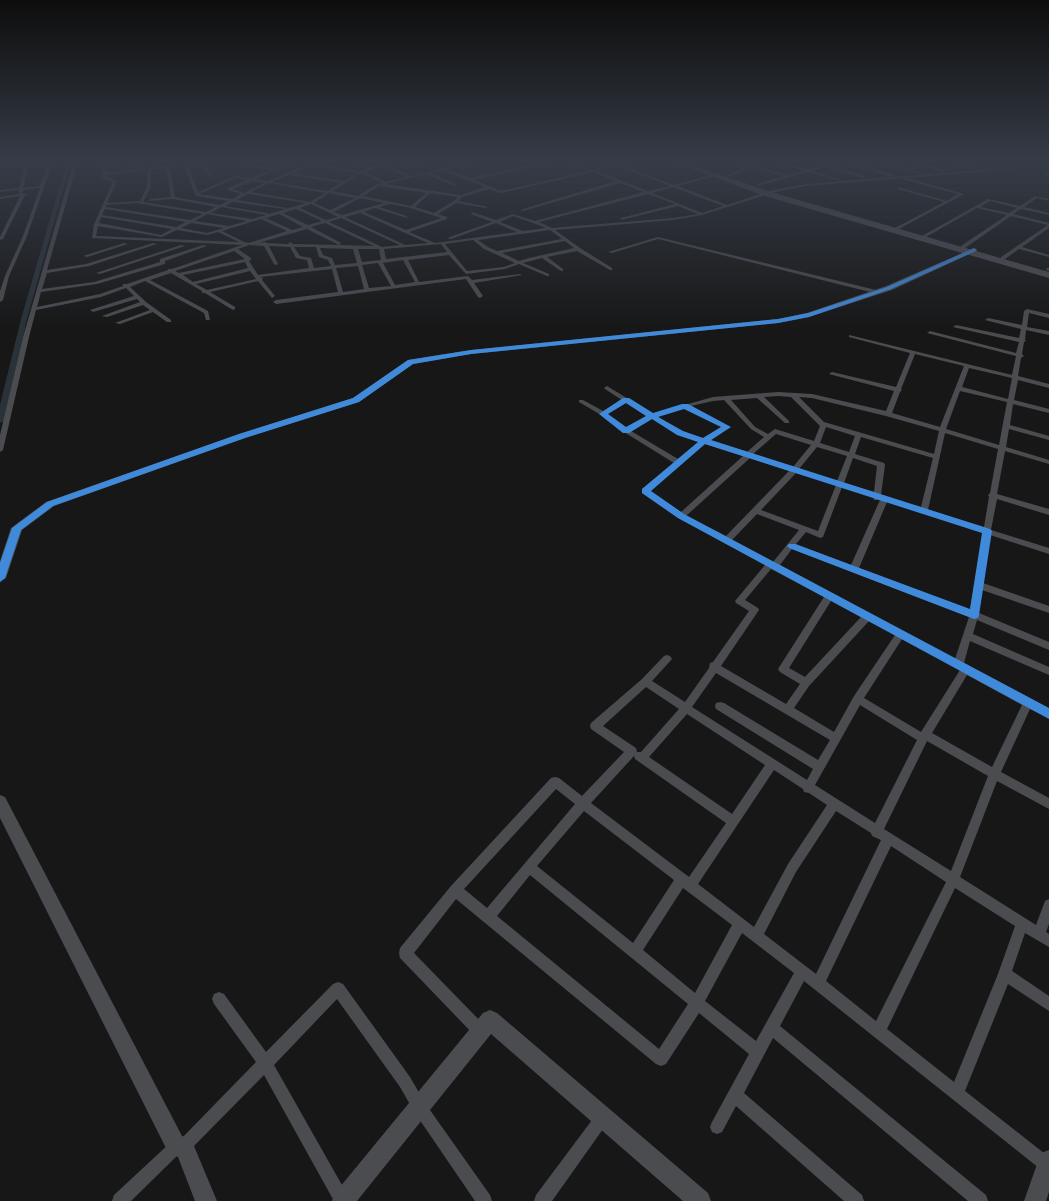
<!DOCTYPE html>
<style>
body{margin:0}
canvas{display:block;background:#171717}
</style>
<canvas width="1049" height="1201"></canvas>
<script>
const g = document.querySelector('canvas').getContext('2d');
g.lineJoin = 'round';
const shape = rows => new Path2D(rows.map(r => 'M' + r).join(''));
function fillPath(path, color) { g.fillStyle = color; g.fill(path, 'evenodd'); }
const canal = shape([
 [67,161,71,161,27,319,4,421,0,423,0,405,21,319,67,161]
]);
const minor = shape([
 [53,161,27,236,9,276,3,300,0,302,0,291,5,276,23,236,40,188,23,190,22,193,28,194,25,195,3,239,0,240,0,237,20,196,0,199,0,197,19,194,19,190,0,192,0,190,19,188,25,166,0,168,0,166,53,161],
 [48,163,40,186,23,188,29,165,48,163],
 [74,161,78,161,47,270,86,264,153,243,157,244,89,266,47,273,42,289,94,282,160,262,160,259,203,245,207,246,165,261,165,264,97,284,41,292,37,307,100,294,123,286,123,284,127,284,168,270,168,269,172,269,242,245,92,238,94,224,113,182,101,177,104,172,96,161,100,161,104,167,112,165,114,161,118,161,114,167,105,168,108,172,226,161,203,164,213,176,211,177,200,165,188,166,198,192,235,176,251,178,271,170,239,166,240,164,276,168,291,161,296,161,256,179,268,181,316,161,321,161,316,164,361,171,370,167,342,161,349,161,374,166,388,161,393,161,385,164,411,176,474,161,481,161,446,169,470,178,551,161,558,161,474,180,501,191,589,171,566,161,571,161,593,170,615,165,606,161,611,161,674,185,716,174,716,176,678,186,727,205,773,190,806,184,892,177,842,161,829,165,864,176,864,178,825,167,812,171,839,179,839,181,808,172,758,186,757,184,783,176,751,167,729,177,729,175,747,166,730,161,751,165,759,161,764,161,754,166,787,175,804,171,774,161,780,161,808,169,822,165,809,161,826,164,837,161,848,161,894,175,894,177,1008,168,1010,169,907,178,964,194,897,230,895,228,944,202,898,189,898,187,947,201,958,194,905,180,905,178,806,186,775,192,702,215,673,220,555,230,580,248,612,268,612,270,610,270,577,251,547,257,563,269,563,271,561,271,542,258,523,263,549,274,549,276,547,276,519,264,505,269,466,274,449,255,408,260,419,282,468,276,472,280,520,274,522,275,474,283,483,296,480,298,478,297,466,279,276,304,273,302,276,300,338,292,332,269,260,277,263,278,262,280,275,296,272,298,258,281,210,292,235,307,235,309,233,310,205,293,202,293,202,291,171,273,150,280,208,311,210,320,206,320,204,313,145,281,130,287,146,302,171,320,171,322,167,322,153,312,120,324,115,323,150,310,143,305,107,317,102,316,140,302,137,299,93,312,90,310,134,296,126,288,101,297,36,310,29,337,3,450,0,452,0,435,23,337,74,161],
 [312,165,358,173,344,181,293,173,312,165],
 [184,166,196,196,228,201,220,205,175,197,170,168,184,166],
 [382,166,407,177,386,182,364,172,382,166],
 [618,166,670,186,648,191,597,171,618,166],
 [166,168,171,197,150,199,149,201,173,199,216,207,206,212,143,202,151,187,151,170,166,168],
 [147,170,147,187,140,201,107,203,117,181,105,175,147,170],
 [442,170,485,187,461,195,385,184,426,174,455,186,455,184,430,173,442,170],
 [593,172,616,181,520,210,523,211,620,183,644,192,535,221,513,214,496,220,472,212,471,214,492,222,447,238,451,239,496,223,517,232,435,243,409,232,447,219,447,217,438,214,456,203,486,208,488,207,458,201,462,197,489,189,501,193,593,172],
 [361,173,382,183,377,184,358,196,332,191,361,173],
 [289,175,290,175,341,183,328,191,272,182,289,175],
 [236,178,247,180,228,188,228,190,241,194,232,199,199,194,236,178],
 [252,181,264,183,244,193,233,189,252,181],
 [269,183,325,193,310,202,251,192,269,183],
 [379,186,380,186,426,193,411,206,363,196,379,186],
 [673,187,723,206,702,213,652,193,673,187],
 [329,193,355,198,330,210,314,203,329,193],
 [430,193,458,197,454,201,434,213,415,207,430,193],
 [248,194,249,194,306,203,269,214,267,213,225,206,233,202,285,209,287,208,237,200,248,194],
 [648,194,675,204,621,218,621,220,678,206,698,214,673,218,552,228,539,222,648,194],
 [360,198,384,203,342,215,334,212,360,198],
 [137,203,203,214,190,220,106,207,106,205,137,203],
 [311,204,338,217,326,220,300,208,311,204],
 [390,204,411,208,441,218,406,230,364,212,375,208,407,218,407,216,379,207,390,204],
 [221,207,266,215,252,219,211,213,221,207],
 [105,209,106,209,186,222,176,227,102,215,105,209],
 [296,209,322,221,308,225,283,213,296,209],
 [360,213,428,243,405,245,345,217,360,213],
 [207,214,247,221,229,226,195,221,207,214],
 [279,214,303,227,292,230,266,218,279,214],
 [513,216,533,223,546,228,523,231,500,222,513,216],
 [101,217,172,229,161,235,99,223,101,217],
 [341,218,400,245,382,247,329,222,341,218],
 [261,219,287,231,249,243,244,242,222,231,261,219],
 [191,223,224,228,207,233,181,228,191,223],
 [325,223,374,246,339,245,341,243,311,227,325,223],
 [98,226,162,237,177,230,207,235,218,232,239,242,96,236,98,226],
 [307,229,339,245,293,244,290,242,288,244,267,243,265,242,258,243,307,229],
 [550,230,562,239,497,251,488,247,478,240,550,230],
 [473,240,484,249,515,263,504,267,467,271,445,244,473,240],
 [565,241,574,248,529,258,519,261,502,253,565,241],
 [441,244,447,252,386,259,384,249,441,244],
 [249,245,264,246,274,264,276,265,278,264,269,246,290,247,296,258,307,260,309,268,258,275,249,261,251,260,251,258,238,249,249,245],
 [294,247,316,247,319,257,328,260,331,266,314,268,311,258,300,256,294,247],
 [320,248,353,249,357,263,335,265,332,258,323,255,320,248],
 [358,249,379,249,381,260,362,262,358,249],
 [234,251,245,259,179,273,175,271,234,251],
 [403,260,415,282,395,285,383,263,403,260],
 [245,262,248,268,193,282,183,275,245,262],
 [378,263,391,286,369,288,362,265,378,263],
 [358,266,364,289,343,292,336,268,358,266],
 [250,271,256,279,207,290,196,284,250,271],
 [144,161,151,161,134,165,132,164,144,161],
 [426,161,433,161,402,168,400,167,426,161],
 [690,161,695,161,688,164,690,161],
 [876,161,882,161,922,173,919,174,876,161],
 [908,161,914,161,947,171,944,172,908,161],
 [945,161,951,161,978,169,976,170,945,161],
 [1046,173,1049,174,1049,176,1045,175,1046,173],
 [1035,196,1049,199,1049,201,1037,198,1024,207,1049,213,1049,215,1021,209,1013,214,1049,223,1049,228,1022,247,1049,255,1049,257,1019,249,1005,259,1001,259,1001,257,1048,225,1011,216,965,248,961,248,961,246,1007,215,977,208,926,237,922,236,988,199,1020,206,1035,196],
 [990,201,1017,208,1009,213,980,207,990,201],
 [658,237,876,290,877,291,874,293,658,239,612,253,608,252,658,237],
 [124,243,128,244,87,257,83,256,124,243],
 [181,245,185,246,100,274,96,273,181,245],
 [1047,268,1049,268,1049,271,1046,270,1047,268],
 [1027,309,1049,314,1049,318,1029,313,1027,327,1049,331,1049,335,1026,330,1025,340,1026,341,1024,342,1022,354,1024,356,1021,358,1018,376,1049,384,1049,388,1018,380,1014,400,1049,409,1049,413,1013,404,1010,425,1049,436,1049,440,1009,429,1006,447,1049,460,1049,464,1005,451,997,494,1049,509,1049,515,997,499,991,530,1049,548,1049,554,990,535,983,583,1049,606,1049,613,982,590,979,613,1049,642,1049,650,977,620,973,634,1049,667,1049,675,970,641,964,663,1049,709,1049,718,1030,709,1001,772,1049,798,1049,809,997,781,960,877,1036,925,1045,901,1049,899,1049,924,1046,932,1049,934,1049,947,1025,933,1012,971,1049,996,1049,1011,1008,984,965,1091,1049,1157,1049,1175,1044,1172,804,981,780,1026,986,1195,988,1201,968,1201,773,1038,744,1093,862,1195,864,1201,844,1201,736,1106,722,1132,717,1134,712,1132,710,1127,712,1122,749,1054,699,1013,666,1064,661,1066,656,1064,456,899,414,953,486,1027,488,1032,486,1037,481,1039,476,1037,400,958,399,953,400,948,451,886,551,778,555,777,559,778,582,796,624,752,591,729,590,726,591,723,642,679,664,656,667,655,670,656,672,659,652,681,685,702,709,668,710,663,713,662,749,611,736,603,735,601,765,565,678,518,642,493,642,489,674,463,624,432,601,415,579,402,579,400,583,400,603,411,622,400,605,389,604,388,607,386,653,414,713,397,778,392,812,394,886,411,894,391,829,374,832,372,896,387,910,353,849,337,849,335,1012,375,1016,356,927,333,930,331,1016,353,1019,342,953,327,956,325,1019,338,1021,329,985,320,988,318,1022,325,1024,311,1027,309],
 [915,354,964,366,940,427,892,413,900,392,902,390,901,389,915,354],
 [969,368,1012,378,1008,399,962,387,969,368],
 [960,391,1007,402,999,445,946,429,960,391],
 [778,396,791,397,820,426,814,441,775,429,768,434,755,427,731,400,757,398,785,423,789,423,789,421,764,397,778,396],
 [799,397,812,398,886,416,939,431,934,454,824,422,799,397],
 [724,400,751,429,764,437,747,452,710,441,730,427,691,406,713,401,724,400],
 [626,403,647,416,626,428,607,414,626,403],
 [684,408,722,427,703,438,682,432,657,416,684,408],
 [652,419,678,434,699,442,678,459,631,431,652,419],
 [826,427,855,436,849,452,820,443,826,427],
 [945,433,998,449,990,493,988,495,989,497,984,527,928,510,945,433],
 [776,434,811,445,793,467,753,454,776,434],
 [861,437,933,458,921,507,881,495,885,465,884,463,855,454,861,437],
 [705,444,743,456,681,512,650,491,705,444],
 [817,447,847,456,837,481,799,469,817,447],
 [750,458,789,471,726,536,686,516,750,458],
 [853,458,877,466,874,492,844,483,853,458],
 [796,473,836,485,818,531,761,510,796,473],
 [842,487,873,497,874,500,880,500,851,565,796,544,806,532,820,538,823,537,842,487],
 [887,502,983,532,970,610,859,568,887,502],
 [757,514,799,530,773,562,732,540,757,514],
 [792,549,969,617,955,659,780,565,792,549],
 [771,569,824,597,778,669,780,672,800,684,786,704,721,666,759,610,758,608,745,600,771,569],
 [831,601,861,617,805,677,789,668,831,601],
 [869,621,895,635,854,696,834,732,794,708,809,686,869,621],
 [902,639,960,670,921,732,864,698,902,639],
 [716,673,830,740,818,760,724,703,720,702,716,703,715,706,716,709,813,769,807,780,692,707,716,673],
 [967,675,1022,705,992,767,932,733,967,675],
 [646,687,679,709,641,752,637,752,636,748,603,726,646,687],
 [860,705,917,740,875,823,815,785,860,705],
 [687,714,765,765,732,814,649,757,687,714],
 [927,741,988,776,951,871,884,829,927,741],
 [634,756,635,759,726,823,689,877,591,803,634,756],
 [774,770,803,789,804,792,809,793,827,805,788,864,754,927,698,884,774,770],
 [556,789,575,804,487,908,464,889,556,789],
 [584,811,674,880,633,943,537,866,584,811],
 [836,811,871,833,872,836,881,840,816,974,764,934,796,872,836,811],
 [891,846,946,882,876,1021,826,981,891,846],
 [530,875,688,1004,659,1049,497,916,530,875],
 [683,888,732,925,695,993,643,950,683,888],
 [955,888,1015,926,998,974,954,1082,887,1029,955,888],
 [742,933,794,973,756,1041,705,1001,742,933],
 [338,982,343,984,410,1077,425,1103,490,1195,492,1201,475,1201,415,1113,400,1087,337,999,274,1065,351,1201,334,1201,264,1075,189,1151,184,1154,181,1152,131,1201,112,1201,114,1195,171,1142,176,1139,179,1141,256,1062,214,1004,212,999,214,994,219,992,224,994,266,1052,333,984,338,982],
 [603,1110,608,1112,610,1117,608,1122,552,1201,534,1201,536,1195,598,1112,603,1110]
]);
const tertiary = shape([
 [974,248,977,250,976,251,892,290,809,317,778,323,471,354,413,364,359,402,245,438,54,506,22,530,6,578,0,582,0,561,11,528,46,502,239,434,353,398,408,360,471,350,778,319,807,313,886,286,974,248],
 [0,795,5,797,182,1136,191,1139,217,1201,195,1201,178,1157,169,1154,0,818,0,795],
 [490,1010,497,1013,708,1193,711,1201,683,1201,491,1034,357,1201,332,1201,335,1193,483,1013,490,1010],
 [1049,1150,1049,1192,1046,1201,1024,1201,1041,1153,1049,1150]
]);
const trunk = shape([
 [671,161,680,161,771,192,1049,272,1049,278,765,196,671,161]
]);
const cycleway = shape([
 [974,248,977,250,976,251,891,289,809,317,778,323,471,354,413,364,359,402,245,438,53,506,21,530,5,578,0,582,0,563,12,528,47,502,239,434,353,398,408,360,471,350,778,319,808,313,887,287,974,248],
 [623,398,629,398,653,413,682,404,688,404,731,427,711,440,990,529,992,531,979,615,978,618,974,619,789,548,787,546,789,544,795,544,970,609,982,533,705,444,651,491,684,514,1049,708,1049,719,678,518,642,493,642,489,698,442,677,435,652,419,629,433,623,433,599,414,623,398],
 [626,403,646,416,626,427,608,414,626,403],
 [684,409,721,427,703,438,683,431,658,417,684,409]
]);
fillPath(canal, '#2a3239');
fillPath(minor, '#4b4c50');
fillPath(tertiary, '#4b4c50');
fillPath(trunk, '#4e4e52');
fillPath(cycleway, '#408adc');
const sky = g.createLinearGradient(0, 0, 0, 329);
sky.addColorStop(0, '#0d0d0d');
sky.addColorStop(0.49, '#363c47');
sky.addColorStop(1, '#363c4700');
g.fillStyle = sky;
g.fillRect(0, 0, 1049, 329);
</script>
